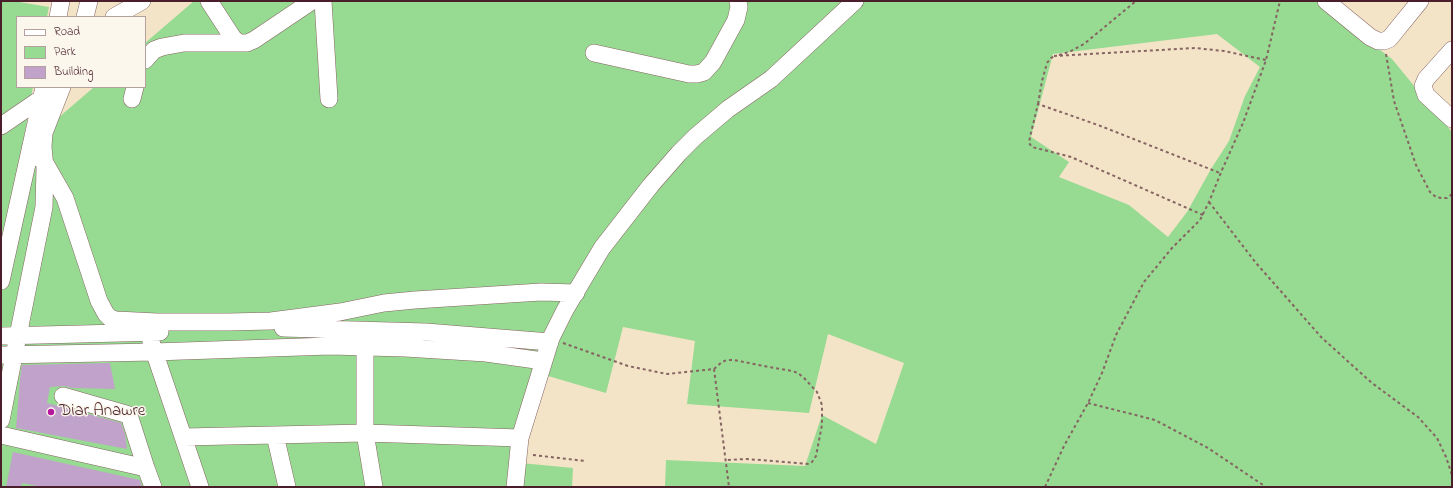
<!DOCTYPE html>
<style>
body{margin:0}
#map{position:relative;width:1453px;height:488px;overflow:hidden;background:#f3e4c8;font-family:"Indie Flower",sans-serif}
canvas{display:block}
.frame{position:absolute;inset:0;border:2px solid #4a1f2b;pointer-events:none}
.legend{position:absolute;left:16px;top:16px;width:130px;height:72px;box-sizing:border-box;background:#fbf7ec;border:1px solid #b4a19f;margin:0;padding:5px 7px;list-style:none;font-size:12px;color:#4a1f2b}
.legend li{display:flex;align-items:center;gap:8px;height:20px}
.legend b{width:20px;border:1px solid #b4a19f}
</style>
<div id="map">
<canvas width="1453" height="488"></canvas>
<div class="frame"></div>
<ul class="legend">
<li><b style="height:5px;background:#fff"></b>Road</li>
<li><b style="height:11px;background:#97da91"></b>Park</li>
<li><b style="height:11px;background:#c1a2ca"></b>Building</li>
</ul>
</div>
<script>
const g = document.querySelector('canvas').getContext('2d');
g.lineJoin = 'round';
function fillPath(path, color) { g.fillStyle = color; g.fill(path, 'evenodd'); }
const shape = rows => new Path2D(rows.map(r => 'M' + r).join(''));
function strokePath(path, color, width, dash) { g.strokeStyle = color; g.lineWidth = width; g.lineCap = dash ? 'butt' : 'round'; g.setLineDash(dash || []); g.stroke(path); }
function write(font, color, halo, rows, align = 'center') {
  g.font = font + ' "Indie Flower",sans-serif'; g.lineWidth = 3; g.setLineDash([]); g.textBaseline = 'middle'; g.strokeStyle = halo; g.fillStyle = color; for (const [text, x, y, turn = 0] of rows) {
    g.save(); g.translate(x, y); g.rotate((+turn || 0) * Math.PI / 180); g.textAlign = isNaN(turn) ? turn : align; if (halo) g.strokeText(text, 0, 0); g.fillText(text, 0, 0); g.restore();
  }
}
const green = shape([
 [1,1,13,1,49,7,47,17,17,17,17,87,33,87,22,149,94,87,145,87,145,43,194,1,1316,1,1392,59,1452,132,1452,487,665,487,666,460,805,466,822,415,876,444,904,363,828,334,809,413,687,404,695,341,623,327,606,393,538,373,510,462,573,468,572,487,1,487],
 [1217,34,1260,67,1245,96,1229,141,1211,169,1187,212,1168,237,1129,205,1059,177,1069,162,1031,137,1053,54]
]);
const building = shape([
 [110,363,115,389,72,388,65,386,50,387,47,403,74,410,121,423,125,434,127,449,16,428,20,379,22,365],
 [13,452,140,480,142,487,42,487,22,483,21,487,6,487]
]);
const path = shape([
 [1386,54,1394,101,1416,165,1430,192,1436,197,1442,198,1447,198,1452,194],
 [1059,55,1069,52,1084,44,1136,1],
 [1054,56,1195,48,1224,51,1266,60],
 [1038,104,1042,81,1047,63,1051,58,1055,56],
 [1209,202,1256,263,1322,338,1372,383,1418,417,1437,438,1446,457,1452,475],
 [1203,215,1071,157,1032,147,1029,143,1030,137,1038,104,1098,125,1220,173],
 [563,343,628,366,667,374,714,369,722,362,727,360,734,360,774,368,792,371,798,373,804,378,817,392,822,405,822,425,816,456,812,462,809,464,747,459,726,460],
 [714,369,729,487],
 [1088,403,1155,420,1208,448,1266,487],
 [533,455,585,461],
 [1045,487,1064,446,1088,403,1102,373,1116,335,1144,282,1172,248,1200,220,1209,202,1222,170,1243,123,1254,93,1266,60,1280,1]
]);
const minor = shape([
 [209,1,233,38,239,43,247,43,254,40,312,1],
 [323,1,329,99],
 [1326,1,1370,37,1378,41,1384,41,1389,39,1394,33,1420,1],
 [58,17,61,1],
 [85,17,89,1],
 [114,17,142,1],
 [1452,50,1426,79,1423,86,1426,95,1452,119],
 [594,53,689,74,697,74,704,72,713,62,736,20,739,7,738,1],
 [145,60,154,50,162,47,184,43,239,43],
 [132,99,135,87],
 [1,126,45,96],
 [30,149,45,163,65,198,99,301,106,314,110,318,116,320,157,322,229,322,271,321,340,312,384,303,415,300,541,292,576,293],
 [1,281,44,87],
 [283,328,426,332,550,342],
 [1,336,160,332],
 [365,336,365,433,374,487],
 [151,342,200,487],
 [1,355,154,352,330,346,405,348,486,353,543,361],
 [63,396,129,415,146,468],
 [1,420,44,207,45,168,43,147,44,133,62,87],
 [1,435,146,468,153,487],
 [275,435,287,487],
 [184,437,365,433,520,438],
 [515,487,520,438,551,338,565,310,602,248,651,185,679,153,695,137,728,109,771,79,855,1]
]);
const markers = [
 [51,412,4,"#b5179e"]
];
const poiNames = [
 ["Diar Anawre",59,412]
];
fillPath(green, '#97da91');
fillPath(building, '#c1a2ca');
strokePath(minor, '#856462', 18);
strokePath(path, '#856462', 2, [3, 3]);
strokePath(minor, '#fff', 17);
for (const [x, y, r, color] of markers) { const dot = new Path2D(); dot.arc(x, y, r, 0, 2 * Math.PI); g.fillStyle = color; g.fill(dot); strokePath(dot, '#fbf7ec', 1.5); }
write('17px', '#4a1f2b', '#fbf7ec', poiNames, 'left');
</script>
